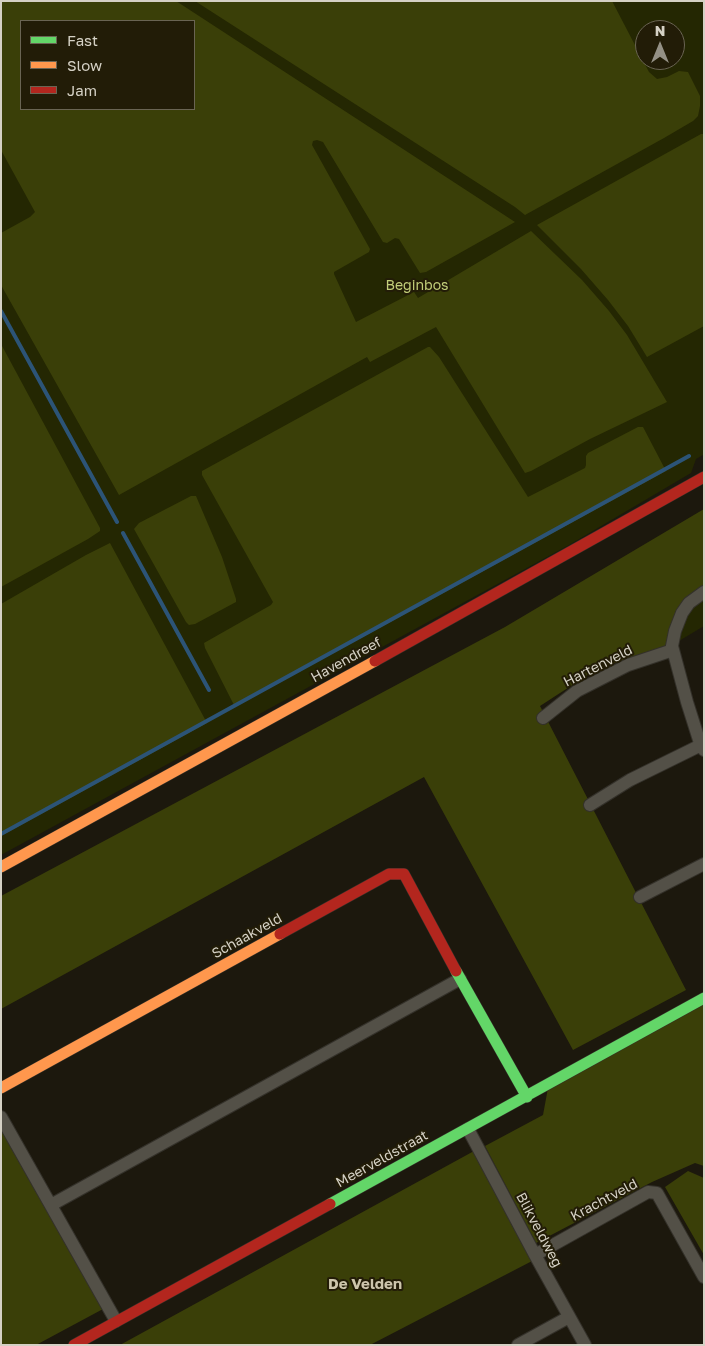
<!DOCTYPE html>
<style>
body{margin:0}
#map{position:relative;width:705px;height:1346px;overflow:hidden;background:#1c180d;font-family:"Golos Text",sans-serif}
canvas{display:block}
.frame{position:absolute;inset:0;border:2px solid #d5d1c5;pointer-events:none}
.legend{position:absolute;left:20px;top:20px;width:175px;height:90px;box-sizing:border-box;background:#221c07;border:1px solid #6a6453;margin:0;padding:6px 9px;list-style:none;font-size:15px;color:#d5d1c5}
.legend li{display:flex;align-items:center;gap:10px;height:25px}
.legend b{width:25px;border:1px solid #6a6453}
.north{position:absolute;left:635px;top:20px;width:50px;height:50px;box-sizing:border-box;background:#221c07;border:1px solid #6a6453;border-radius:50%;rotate:0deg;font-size:14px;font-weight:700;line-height:20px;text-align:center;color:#d5d1c5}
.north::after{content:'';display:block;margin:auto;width:18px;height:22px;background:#949085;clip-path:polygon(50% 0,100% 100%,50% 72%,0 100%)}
</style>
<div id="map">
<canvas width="705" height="1346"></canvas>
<div class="frame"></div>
<ul class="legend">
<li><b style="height:6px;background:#63d668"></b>Fast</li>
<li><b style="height:6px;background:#ff974d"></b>Slow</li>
<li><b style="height:6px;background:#b3261e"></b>Jam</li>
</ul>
<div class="north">N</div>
</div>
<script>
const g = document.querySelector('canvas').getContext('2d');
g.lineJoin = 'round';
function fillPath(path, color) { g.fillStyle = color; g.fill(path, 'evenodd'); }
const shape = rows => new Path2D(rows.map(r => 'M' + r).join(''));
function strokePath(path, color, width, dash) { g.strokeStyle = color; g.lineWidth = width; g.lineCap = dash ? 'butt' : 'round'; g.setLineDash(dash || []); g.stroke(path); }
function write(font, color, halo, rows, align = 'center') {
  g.font = font + ' "Golos Text",sans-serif'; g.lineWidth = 4; g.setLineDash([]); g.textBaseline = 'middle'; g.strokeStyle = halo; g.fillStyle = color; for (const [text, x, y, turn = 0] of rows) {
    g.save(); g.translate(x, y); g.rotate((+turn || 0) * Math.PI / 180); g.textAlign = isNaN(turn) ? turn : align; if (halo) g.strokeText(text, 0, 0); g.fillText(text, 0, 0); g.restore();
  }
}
const green = shape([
 [9,1,704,1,704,456,703,455,696,459,691,473,569,545,1,855,1,5],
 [21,21,194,21,194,109,21,109],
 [645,30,675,30,675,60,645,60],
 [704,598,704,626,679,641,683,620,691,607]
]);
const forest = shape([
 [1,1,176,1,515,222,426,272,420,273,399,239,395,238,387,243,383,242,323,142,317,140,313,141,312,145,370,249,369,252,334,272,334,274,356,322,414,292,418,298,531,231,582,280,609,311,627,335,667,402,590,439,531,471,525,473,436,327,370,362,367,357,119,495,1,285,1,233,30,217,35,212,1,150],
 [21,21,194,21,194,109,21,109],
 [195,1,612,1,649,72,657,79,667,77,679,71,688,72,700,96,700,106,698,116,693,121,664,138,525,215,515,207],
 [701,134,704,134,704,326,647,357,628,326,608,300,581,269,537,225],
 [1,344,100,528,100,531,88,539,1,587],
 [428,347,430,347,439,357,528,497,585,468,586,465,586,456,588,453,638,427,643,427,666,471,235,707,205,648,204,643,271,605,273,602,202,475,202,471],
 [191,496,196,496,222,557,236,599,236,602,195,624,189,625,186,622,134,529,139,523],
 [704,509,704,587,668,645,597,669,540,706,686,990,573,1050,424,777,1,1009,1,896,505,627],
 [110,543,207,723,1,836,1,604,86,555],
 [704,1004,704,1166,695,1163,652,1182,536,1243,485,1146,543,1115,548,1088],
 [1,1120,103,1309,36,1345,3,1345,1,1342],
 [474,1151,534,1260,370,1345,120,1345],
 [688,1171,704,1178,704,1255,665,1187]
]);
const stream = shape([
 [1,311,117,522],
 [123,533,209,690],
 [1,834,689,456]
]);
const street = shape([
 [704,592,689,603,682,613,675,631,672,646,687,702,699,740,704,750],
 [543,718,577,691,628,665,673,650],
 [590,805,630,780,701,745],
 [640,897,704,864],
 [1,1117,116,1321],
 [468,1129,535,1255,585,1345],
 [51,1205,460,979],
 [535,1255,648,1192,657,1193,704,1277],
 [518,1345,569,1317]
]);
const fast = shape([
 [456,971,527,1097],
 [330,1204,704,998]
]);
const slow = shape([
 [1,867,375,661],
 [1,1088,280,934]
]);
const jam = shape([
 [375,661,704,477],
 [280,934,389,874,404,874,456,971],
 [74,1345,330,1204]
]);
const parkNames = [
 ["Beginbos",417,286]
];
const streetNames = [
 ["Havendreef",346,660,-29],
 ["Hartenveld",598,666,-27],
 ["Schaakveld",247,936,-29],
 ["Meerveldstraat",382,1159,-29],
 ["Krachtveld",604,1200,-28],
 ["Blikveldweg",539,1230,62]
];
const neighbourhoodNames = [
 ["De Velden",365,1284]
];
fillPath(green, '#242702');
fillPath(forest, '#3a3f08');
strokePath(stream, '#2c5477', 4);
strokePath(street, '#34312a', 14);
strokePath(fast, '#34312a', 12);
strokePath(slow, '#34312a', 12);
strokePath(jam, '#34312a', 12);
strokePath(street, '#535047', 12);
strokePath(fast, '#63d668', 11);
strokePath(slow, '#ff974d', 11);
strokePath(jam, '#b3261e', 11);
write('14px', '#c2ce79', '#221c07', parkNames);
write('14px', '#d5d1c5', '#221c07', streetNames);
write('bold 15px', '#cdc5ac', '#221c07', neighbourhoodNames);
</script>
